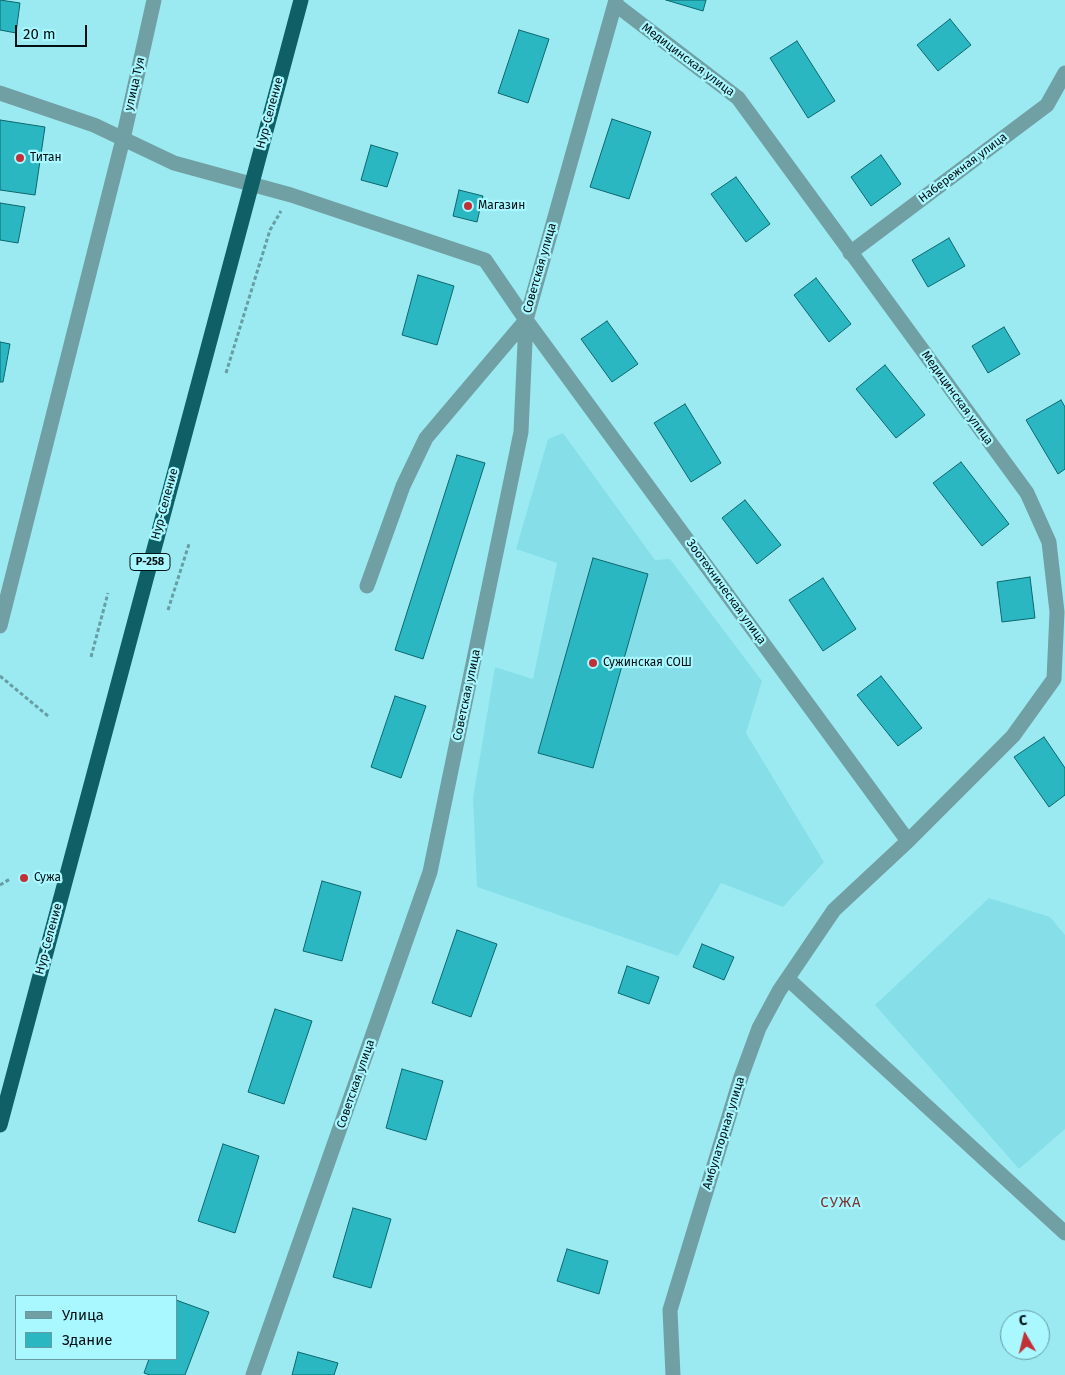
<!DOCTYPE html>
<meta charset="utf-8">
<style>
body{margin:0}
#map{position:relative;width:1065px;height:1375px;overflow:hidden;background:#9ceaf1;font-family:"Fira Sans",sans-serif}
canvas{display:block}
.legend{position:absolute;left:15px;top:1295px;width:162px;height:65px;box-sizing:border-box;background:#a9f7ff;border:1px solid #659ba1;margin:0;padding:6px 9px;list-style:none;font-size:15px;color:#001013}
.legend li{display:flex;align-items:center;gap:10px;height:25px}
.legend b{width:25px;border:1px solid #659ba1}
.north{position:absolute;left:1000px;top:1310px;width:50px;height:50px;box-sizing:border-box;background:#a9f7ff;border:1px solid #659ba1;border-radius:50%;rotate:352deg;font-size:14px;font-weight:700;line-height:20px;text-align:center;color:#001013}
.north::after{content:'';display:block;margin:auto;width:18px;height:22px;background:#c03037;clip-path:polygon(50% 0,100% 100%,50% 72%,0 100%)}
.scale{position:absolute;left:15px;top:25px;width:72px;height:22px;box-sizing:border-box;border:2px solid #001013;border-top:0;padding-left:6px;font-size:15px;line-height:18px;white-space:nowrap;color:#001013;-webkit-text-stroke:4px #a9f7ff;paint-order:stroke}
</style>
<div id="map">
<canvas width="1065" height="1375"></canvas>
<ul class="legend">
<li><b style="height:6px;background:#71a0a4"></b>Улица</li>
<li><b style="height:14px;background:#2bb7c2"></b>Здание</li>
</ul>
<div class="north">С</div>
<div class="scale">20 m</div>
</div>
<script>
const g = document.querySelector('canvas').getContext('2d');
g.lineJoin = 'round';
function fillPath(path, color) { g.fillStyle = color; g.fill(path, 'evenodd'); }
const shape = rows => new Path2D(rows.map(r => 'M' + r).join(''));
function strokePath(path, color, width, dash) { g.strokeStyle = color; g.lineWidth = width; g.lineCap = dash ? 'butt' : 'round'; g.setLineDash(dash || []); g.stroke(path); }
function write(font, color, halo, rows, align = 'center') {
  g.font = font + ' "Fira Sans",sans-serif'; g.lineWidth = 4.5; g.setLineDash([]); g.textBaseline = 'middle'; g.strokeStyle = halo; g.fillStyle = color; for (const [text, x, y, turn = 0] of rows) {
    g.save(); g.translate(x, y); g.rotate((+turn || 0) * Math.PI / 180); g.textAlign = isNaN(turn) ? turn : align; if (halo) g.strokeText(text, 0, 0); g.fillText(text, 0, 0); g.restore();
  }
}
const built = shape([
 [563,433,655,560,670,559,762,681,746,733,824,862,783,907,721,883,678,956,477,887,473,798,495,667,533,679,557,563,516,549,548,439],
 [989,898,1050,917,1065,935,1065,1129,1019,1169,875,1005]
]);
const building = shape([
 [0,0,20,3,16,33,0,30,0,0],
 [666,0,706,0,703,11,666,0],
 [950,19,971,45,938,71,917,45,950,19],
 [519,30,549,39,528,103,498,93,519,30],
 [797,41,835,101,808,118,770,58,797,41],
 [612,119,651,132,629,199,590,187,612,119],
 [0,120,45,127,35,195,0,190,0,120],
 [371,145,398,153,387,187,361,180,371,145],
 [881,155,901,184,871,206,851,177,881,155],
 [736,177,770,224,746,242,711,194,736,177],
 [459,190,483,196,477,222,453,216,459,190],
 [0,203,25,207,18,243,0,240,0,203],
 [949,238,965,266,928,287,912,260,949,238],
 [418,275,454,286,437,345,402,335,418,275],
 [816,278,851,324,829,342,794,295,816,278],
 [607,321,638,364,612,382,581,339,607,321],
 [1004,327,1020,354,988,373,972,346,1004,327],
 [0,342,10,344,3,382,0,382,0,342],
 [885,365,925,415,896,438,856,389,885,365],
 [1061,400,1065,407,1065,469,1058,474,1026,420,1061,400],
 [685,404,721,463,691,482,654,423,685,404],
 [457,455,485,463,423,659,395,650,457,455],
 [961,462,1009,524,982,546,933,483,961,462],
 [745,500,781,545,757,564,722,518,745,500],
 [593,558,648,574,593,768,538,753,593,558],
 [1030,577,1035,618,1002,622,997,582,1030,577],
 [823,578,856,629,823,651,789,600,823,578],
 [881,676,922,728,898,746,857,695,881,676],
 [395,696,426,706,401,778,371,767,395,696],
 [1044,737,1065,768,1065,795,1049,807,1014,757,1044,737],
 [322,881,361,892,342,961,303,951,322,881],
 [457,930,497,944,471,1017,432,1003,457,930],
 [702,944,734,957,724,980,693,967,702,944],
 [627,966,659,977,649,1004,618,993,627,966],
 [275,1009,312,1021,284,1104,248,1092,275,1009],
 [402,1069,443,1081,426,1140,386,1128,402,1069],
 [223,1144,259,1156,235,1233,198,1221,223,1144],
 [353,1208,391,1219,371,1288,333,1277,353,1208],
 [567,1249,608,1261,599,1294,557,1281,567,1249],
 [176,1300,209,1312,185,1375,150,1375,144,1373,149,1359,176,1359,176,1300],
 [298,1352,338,1363,334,1375,292,1375,298,1352]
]);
const path = shape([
 [226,373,270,230,281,211],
 [168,610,189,544],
 [91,657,108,593],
 [0,676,48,716],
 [0,885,10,879]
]);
const minor = shape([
 [615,4,738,98,1027,493,1049,542,1057,612,1054,679,1013,736,908,841],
 [0,93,94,125,174,163,291,195,485,260,526,320,908,841,834,910,779,991,759,1028,741,1077,670,1310,673,1375],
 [850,253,1047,105,1065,73],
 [367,586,403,486,426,438,526,320],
 [0,626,123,139,154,0],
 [788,979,1065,1233],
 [253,1375,430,872,521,432,526,320,616,0]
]);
const trunk = shape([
 [0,1125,301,0]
]);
const markers = [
 [20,158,5,"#c03037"],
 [468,206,5,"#c03037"],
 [593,663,5,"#c03037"],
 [24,878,5,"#c03037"]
];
const shields = [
 [150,562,40]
];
const shieldNames = [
 ["Р-258",150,562]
];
const streetNames = [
 ["Медицинская улица",688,60,37],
 ["улица Туя",135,84,-77],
 ["Нур-Селение",270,113,-75],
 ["Набережная улица",963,168,-37],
 ["Советская улица",540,268,-74],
 ["Медицинская улица",957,398,54],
 ["Нур-Селение",165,504,-75],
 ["Зоотехническая улица",726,592,54],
 ["Советская улица",467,695,-78],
 ["Нур-Селение",49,939,-75],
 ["Советская улица",356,1084,-71],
 ["Амбулаторная улица",724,1133,-73]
];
const poiNames = [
 ["Титан",30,158],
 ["Магазин",478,206],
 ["Сужинская СОШ",603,663],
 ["Сужа",34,878]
];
const quarterNames = [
 ["СУЖА",841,1203]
];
fillPath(built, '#86dfe8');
fillPath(building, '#2bb7c2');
strokePath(building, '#0c676d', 1);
strokePath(path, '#669ea4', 3, [4, 2.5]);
strokePath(minor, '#71a0a4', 15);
strokePath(trunk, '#0e6066', 15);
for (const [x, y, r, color] of markers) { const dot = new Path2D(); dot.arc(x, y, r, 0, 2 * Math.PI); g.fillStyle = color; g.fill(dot); strokePath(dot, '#a9f7ff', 2); }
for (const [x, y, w] of shields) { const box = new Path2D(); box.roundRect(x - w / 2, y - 8.5, w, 17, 4); g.fillStyle = '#a9f7ff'; g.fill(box); strokePath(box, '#001013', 1); }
write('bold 11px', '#001013', null, shieldNames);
write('12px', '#001013', '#a9f7ff', streetNames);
write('12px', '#001013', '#a9f7ff', poiNames, 'left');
g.letterSpacing = '1px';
write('15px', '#7b3432', '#a9f7ff', quarterNames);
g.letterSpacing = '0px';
</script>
